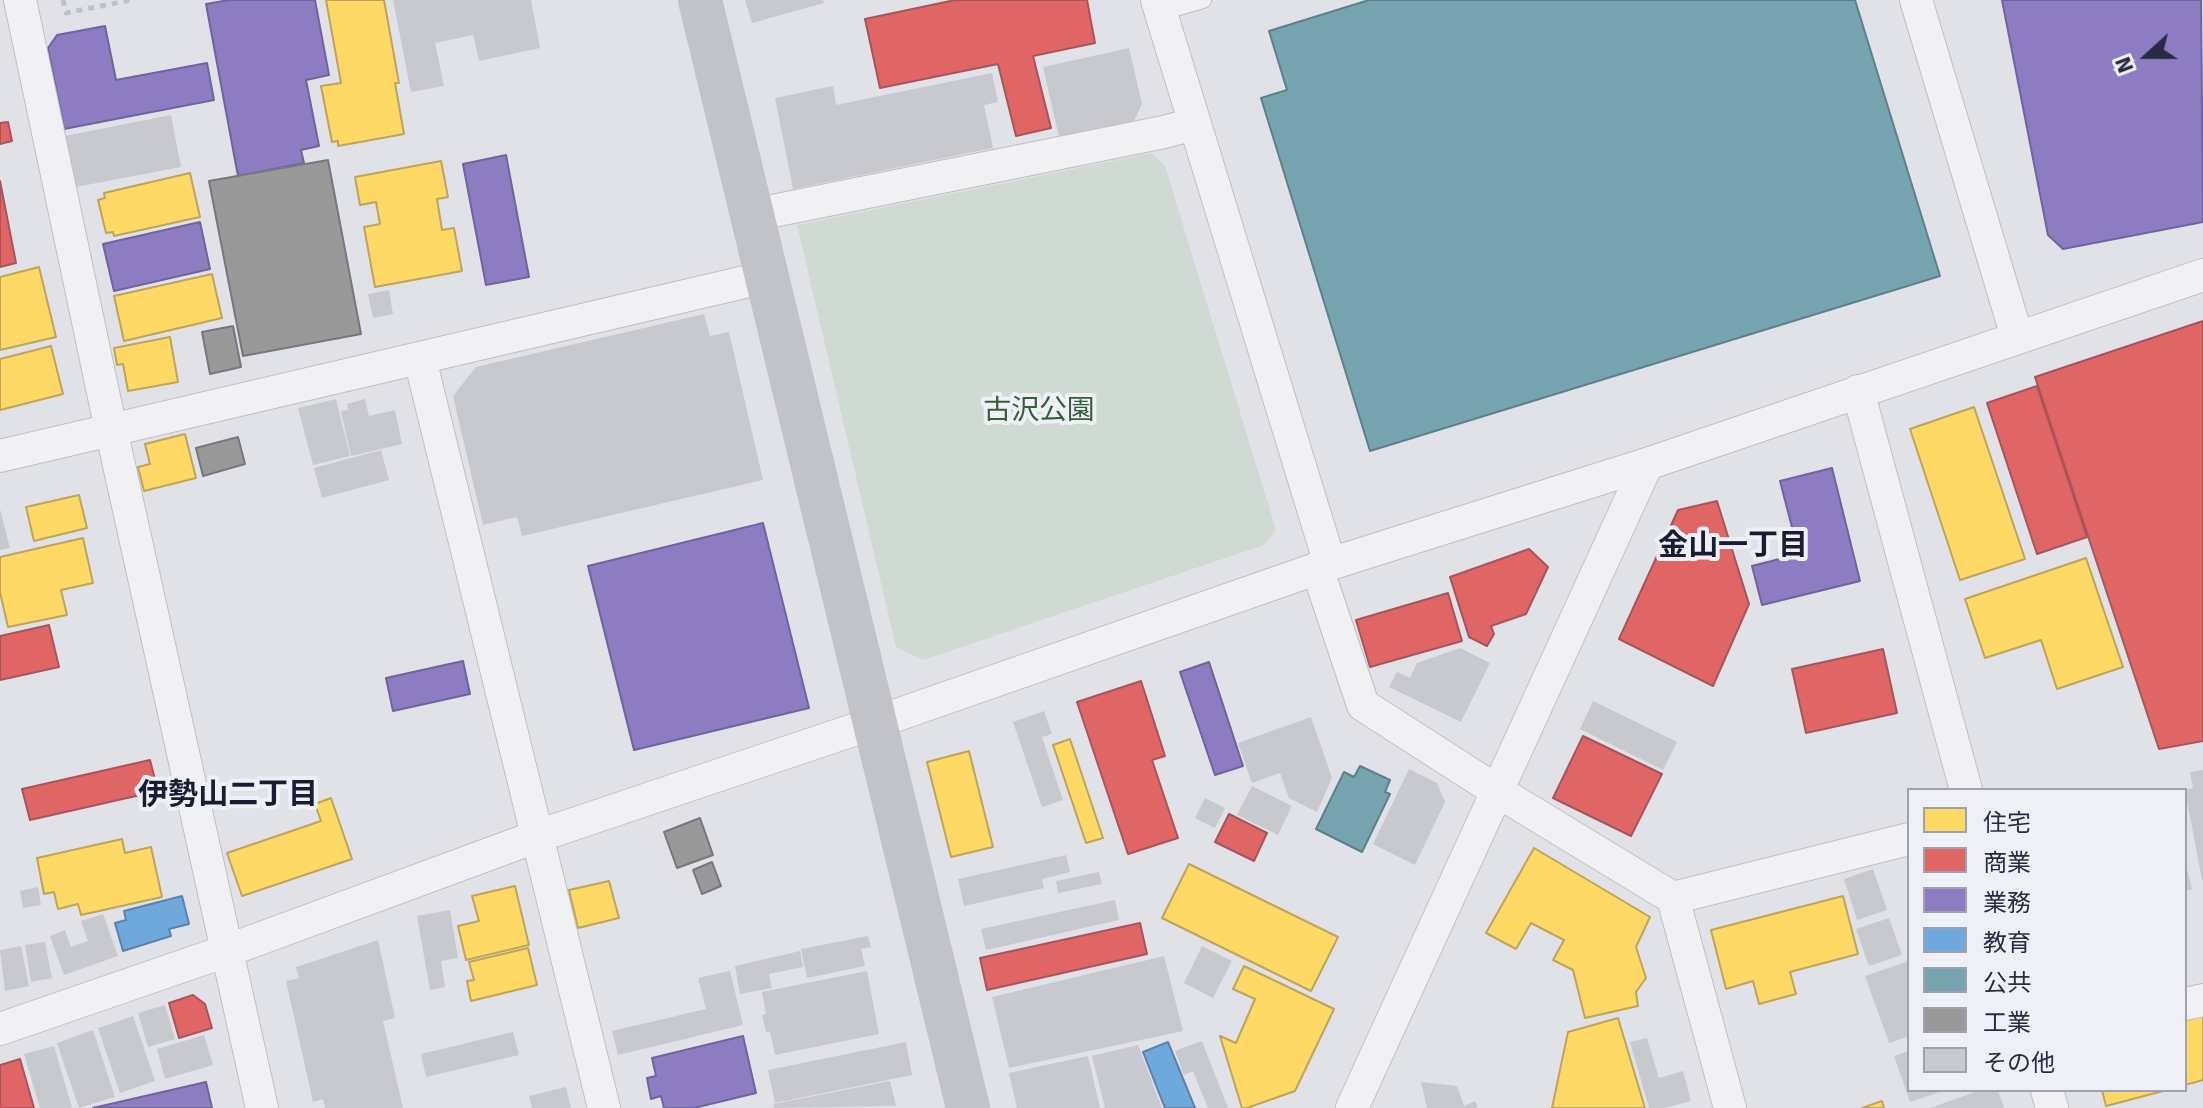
<!DOCTYPE html>
<meta charset="utf-8">
<style>
body{margin:0}
#map{position:relative;width:2203px;height:1108px;overflow:hidden;background:#e1e2e7;font-family:Signika,"Noto Sans JP",sans-serif}
canvas{display:block}
.legend{position:absolute;left:1907px;top:788px;width:280px;height:304px;box-sizing:border-box;background:#eff0f7;border:2px solid #9fa1ae;margin:0;padding:10px 14px;list-style:none;font-size:24px;color:#272b41}
.legend li{display:flex;align-items:center;gap:16px;height:40px}
.legend b{width:40px;border:2px solid #9fa1ae}
.north{position:absolute;left:2107px;top:16px;width:80px;height:80px;-webkit-text-stroke:6px #eff0f7;paint-order:stroke;rotate:249deg;font-size:22px;font-weight:700;line-height:32px;text-align:center;color:#272b41}
.north::after{content:'';display:block;margin:auto;width:28px;height:36px;background:#272b41;clip-path:polygon(50% 0,100% 100%,50% 72%,0 100%)}
</style>
<div id="map">
<canvas width="2203" height="1108"></canvas>
<ul class="legend">
<li><b style="height:22px;background:#ffd966"></b>住宅</li>
<li><b style="height:22px;background:#e06666"></b>商業</li>
<li><b style="height:22px;background:#8e7cc3"></b>業務</li>
<li><b style="height:22px;background:#6fa8dc"></b>教育</li>
<li><b style="height:22px;background:#76a5af"></b>公共</li>
<li><b style="height:22px;background:#999"></b>工業</li>
<li><b style="height:22px;background:#c8c9cf"></b>その他</li>
</ul>
<div class="north">N</div>
</div>
<script>
const g = document.querySelector('canvas').getContext('2d');
g.lineJoin = 'round';
function fillPath(path, color) { g.fillStyle = color; g.fill(path, 'evenodd'); }
const shape = rows => new Path2D(rows.map(r => 'M' + r).join(''));
function strokePath(path, color, width, dash) { g.strokeStyle = color; g.lineWidth = width; g.lineCap = dash ? 'butt' : 'round'; g.setLineDash(dash || []); g.stroke(path); }
function write(font, color, halo, rows, align = 'center') {
  g.font = font + ' Signika,"Noto Sans JP",sans-serif'; g.lineWidth = 8; g.setLineDash([]); g.textBaseline = 'middle'; g.strokeStyle = halo; g.fillStyle = color; for (const [text, x, y, turn = 0] of rows) {
    g.save(); g.translate(x, y); g.rotate((+turn || 0) * Math.PI / 180); g.textAlign = isNaN(turn) ? turn : align; if (halo) g.strokeText(text, 0, 0); g.fillText(text, 0, 0); g.restore();
  }
}
const green = shape([
 [1152,153,1165,166,1276,530,1264,545,923,660,896,647,797,225]
]);
const homes = shape([
 [326,0,384,0,399,83,395,83,404,134,338,146,338,141,332,142,321,86,341,83,326,0],
 [441,161,448,197,437,199,442,230,454,228,462,271,375,287,364,227,380,224,376,202,360,205,355,177,441,161],
 [190,173,200,217,114,236,113,232,106,233,98,200,105,198,104,193,190,173],
 [39,267,56,337,0,350,0,277,39,267],
 [212,274,222,318,124,341,114,296,212,274],
 [170,337,178,382,128,391,123,364,117,365,114,348,170,337],
 [51,346,63,394,0,410,0,359,51,346],
 [1974,407,2025,559,1960,580,1910,429,1974,407],
 [185,434,196,478,144,491,138,467,150,464,145,444,185,434],
 [79,495,87,528,34,541,26,507,79,495],
 [83,538,93,583,61,590,67,615,8,627,0,592,0,557,83,538],
 [2086,558,2123,667,2057,689,2041,640,1985,658,1965,599,2086,558],
 [1070,739,1103,838,1086,843,1053,745,1070,739],
 [969,751,993,847,951,857,927,762,969,751],
 [331,798,352,859,242,896,227,853,321,821,315,804,331,798],
 [122,839,125,853,151,847,162,897,81,915,78,904,58,909,54,892,44,894,37,858,122,839],
 [1534,848,1650,917,1636,947,1646,978,1636,992,1638,1006,1585,1018,1573,970,1553,960,1564,940,1531,923,1516,949,1486,933,1534,848],
 [1189,864,1338,937,1311,991,1162,918,1189,864],
 [609,881,619,918,578,928,569,890,609,881],
 [515,886,529,945,466,960,458,926,479,921,472,896,515,886],
 [1843,896,1858,954,1790,972,1796,994,1759,1004,1753,981,1726,989,1711,930,1843,896],
 [528,948,537,985,471,1001,467,981,474,980,469,962,528,948],
 [1244,966,1334,1009,1295,1091,1247,1108,1242,1108,1220,1036,1236,1043,1255,999,1233,989,1244,966],
 [2203,1015,2203,1080,2185,1085,2185,1020,2203,1015],
 [1618,1018,1645,1108,1552,1108,1568,1032,1618,1018],
 [2102,1090,2167,1090,2106,1106,2102,1090],
 [1882,1101,1884,1108,1862,1108,1882,1101]
]);
const shops = shape([
 [955,0,1087,0,1095,43,1033,56,1051,128,1016,136,998,64,880,88,865,19,955,0],
 [8,122,12,141,0,144,0,123,8,122],
 [0,181,16,263,0,267,0,181],
 [2203,321,2203,741,2159,749,2035,377,2203,321],
 [2037,386,2087,537,2037,554,1987,403,2037,386],
 [1717,501,1749,604,1713,686,1619,639,1678,510,1717,501],
 [1529,549,1548,567,1526,614,1491,626,1494,634,1487,646,1469,637,1450,577,1529,549],
 [1448,593,1462,641,1370,667,1356,620,1448,593],
 [49,625,59,667,0,680,0,636,49,625],
 [1883,649,1897,713,1806,733,1792,669,1883,649],
 [1141,681,1165,756,1152,760,1178,838,1128,854,1077,702,1141,681],
 [1583,736,1662,774,1631,836,1553,798,1583,736],
 [150,760,158,791,30,820,22,789,150,760],
 [1229,814,1267,833,1254,861,1215,842,1229,814],
 [1140,923,1147,954,987,990,980,958,1140,923],
 [193,995,205,1004,212,1028,179,1038,169,1003,193,995],
 [20,1059,34,1108,0,1108,0,1065,20,1059]
]);
const offices = shape([
 [229,0,315,0,329,75,306,80,319,146,301,150,304,163,238,176,206,4,229,0],
 [2002,0,2201,0,2203,222,2063,249,2048,235,2002,0],
 [105,26,116,80,207,63,214,100,64,129,48,48,57,35,105,26],
 [506,155,529,277,486,285,463,164,506,155],
 [200,222,210,269,114,291,103,244,200,222],
 [1832,468,1860,581,1762,605,1752,566,1799,554,1780,481,1832,468],
 [763,523,809,708,634,750,588,566,763,523],
 [463,661,470,694,393,711,386,678,463,661],
 [1209,662,1243,766,1215,775,1180,672,1209,662],
 [743,1036,756,1093,694,1108,664,1108,661,1096,651,1099,647,1078,656,1076,652,1058,743,1036],
 [206,1082,212,1108,93,1108,206,1082]
]);
const schools = shape([
 [182,896,189,924,169,929,171,936,123,951,115,923,126,920,124,911,182,896],
 [1168,1042,1195,1108,1165,1108,1143,1052,1168,1042]
]);
const public = shape([
 [1369,0,1855,0,1940,276,1370,451,1261,98,1287,90,1269,31,1369,0],
 [1360,766,1390,780,1385,792,1390,794,1362,852,1316,829,1344,772,1354,777,1360,766]
]);
const industry = shape([
 [328,160,361,334,243,356,209,181,328,160],
 [233,326,241,367,210,374,202,332,233,326],
 [238,437,245,464,203,476,196,448,238,437],
 [700,818,713,855,677,868,664,832,700,818],
 [712,862,721,886,702,894,693,870,712,862]
]);
const building = shape([
 [393,0,531,0,540,48,479,61,468,12,473,35,435,43,444,86,411,92],
 [745,0,823,0,824,3,752,23],
 [1129,48,1142,104,1134,121,1059,137,1043,67],
 [992,73,998,102,984,105,993,148,793,189,775,98,833,86,836,105],
 [171,115,181,167,76,187,65,136],
 [389,290,393,314,373,318,368,294],
 [704,314,710,336,729,332,763,480,522,536,517,517,483,525,453,396,476,367],
 [336,399,350,456,313,465,298,408],
 [365,399,369,416,395,410,402,444,351,456,341,411,348,410,347,404],
 [381,450,389,480,322,498,314,468],
 [0,509,10,548,0,550],
 [1460,648,1490,663,1461,722,1389,687,1397,672,1410,678,1417,663],
 [1593,701,1677,742,1663,770,1580,729],
 [1044,711,1052,734,1042,737,1063,800,1042,807,1013,722],
 [1311,717,1332,778,1317,812,1289,798,1280,773,1252,783,1238,743],
 [1409,769,1437,783,1445,802,1415,865,1373,844],
 [2203,770,2203,880,2202,880,2185,790,2193,788,2190,772],
 [1252,786,1292,806,1278,835,1237,815],
 [1205,798,1225,808,1215,828,1195,818],
 [1066,855,1070,872,1042,879,1044,888,964,906,958,879],
 [2185,861,2192,889,2185,891],
 [1873,869,1887,910,1857,920,1844,879],
 [1099,872,1102,884,1058,893,1056,881],
 [38,887,41,905,23,908,20,891],
 [1115,900,1119,920,986,950,981,929],
 [450,910,458,958,441,961,445,987,430,990,417,916],
 [103,914,118,956,64,975,50,936,65,930,71,947,88,941,81,921],
 [1889,918,1902,955,1869,966,1856,929],
 [868,936,871,947,861,949,865,966,807,978,801,949],
 [378,940,395,1018,383,1021,403,1108,325,1108,323,1099,313,1102,286,981,299,978,296,967],
 [45,942,52,978,31,982,25,945],
 [21,946,29,986,5,991,0,950],
 [1202,946,1232,961,1213,998,1184,983],
 [800,951,803,967,769,974,772,988,740,994,735,966],
 [1164,956,1183,1031,1009,1068,992,997],
 [1909,961,1909,1036,1889,1043,1865,976],
 [730,971,743,1025,618,1055,612,1031,706,1009,698,978],
 [867,971,879,1034,775,1055,770,1032,766,1032,762,1015,766,1014,762,992],
 [165,1005,175,1039,148,1047,138,1013],
 [133,1016,155,1081,120,1093,98,1028],
 [93,1030,115,1097,79,1108,57,1043],
 [513,1032,519,1055,426,1077,421,1054],
 [204,1035,213,1065,165,1079,157,1049],
 [1647,1038,1659,1078,1683,1071,1691,1101,1665,1108,1649,1108,1630,1042],
 [1202,1041,1228,1108,1208,1108,1193,1071,1184,1075,1175,1051],
 [906,1042,912,1075,775,1103,768,1070],
 [1138,1045,1162,1108,1105,1108,1092,1056],
 [54,1046,72,1108,40,1108,24,1054],
 [1909,1051,1909,1090,1943,1091,1910,1102,1894,1056],
 [1088,1056,1100,1108,1017,1108,1009,1073],
 [890,1081,896,1106,774,1108,773,1104],
 [1421,1082,1457,1086,1464,1106,1475,1101,1478,1108,1427,1108],
 [566,1087,571,1108,532,1108,529,1096],
 [1981,1090,1998,1090,2004,1108,1930,1108]
]);
const path = shape([
 [63,0,66,13,131,0]
]);
const lane = shape([
 [1161,12,1203,0]
]);
const street = shape([
 [20,0,107,411,262,1108],
 [1157,0,1330,564],
 [1916,0,2017,337],
 [753,215,1164,132,1194,124],
 [420,359,604,1108],
 [1858,391,1966,790],
 [0,456,766,277],
 [1317,568,1363,705,1497,791,1673,898,1730,1108],
 [1673,898,1909,839],
 [2185,1004,2203,1000],
 [0,1029,229,950,538,836,877,722,1330,564,1647,464,2203,275],
 [2047,1090,2052,1108],
 [1352,1108,1647,464]
]);
const secondary = shape([
 [700,0,968,1108]
]);
const parkNames = [
 ["古沢公園",1039,412]
];
const neighbourhoodNames = [
 ["金山一丁目",1733,547],
 ["伊勢山二丁目",228,796]
];
fillPath(green, '#cfdad2');
fillPath(homes, '#ffd966');
strokePath(homes, '#bea55b', 2);
fillPath(shops, '#e06666');
strokePath(shops, '#a8545b', 2);
fillPath(offices, '#8e7cc3');
strokePath(offices, '#6f649c', 2);
fillPath(schools, '#6fa8dc');
strokePath(schools, '#5982ae', 2);
fillPath(public, '#76a5af');
strokePath(public, '#5e808e', 2);
fillPath(industry, '#999');
strokePath(industry, '#77787f', 2);
fillPath(building, '#c8c9cf');
strokePath(lane, '#bebfc5', 18);
strokePath(street, '#bebfc5', 34);
strokePath(path, '#c0c1c7', 5, [6, 6]);
strokePath(lane, '#f1f1f3', 16);
strokePath(street, '#f1f1f3', 32);
strokePath(secondary, '#c2c3c9', 44);
write('28px', '#345e35', '#eff0f7', parkNames);
write('bold 30px', '#191d32', '#eff0f7', neighbourhoodNames);
</script>
